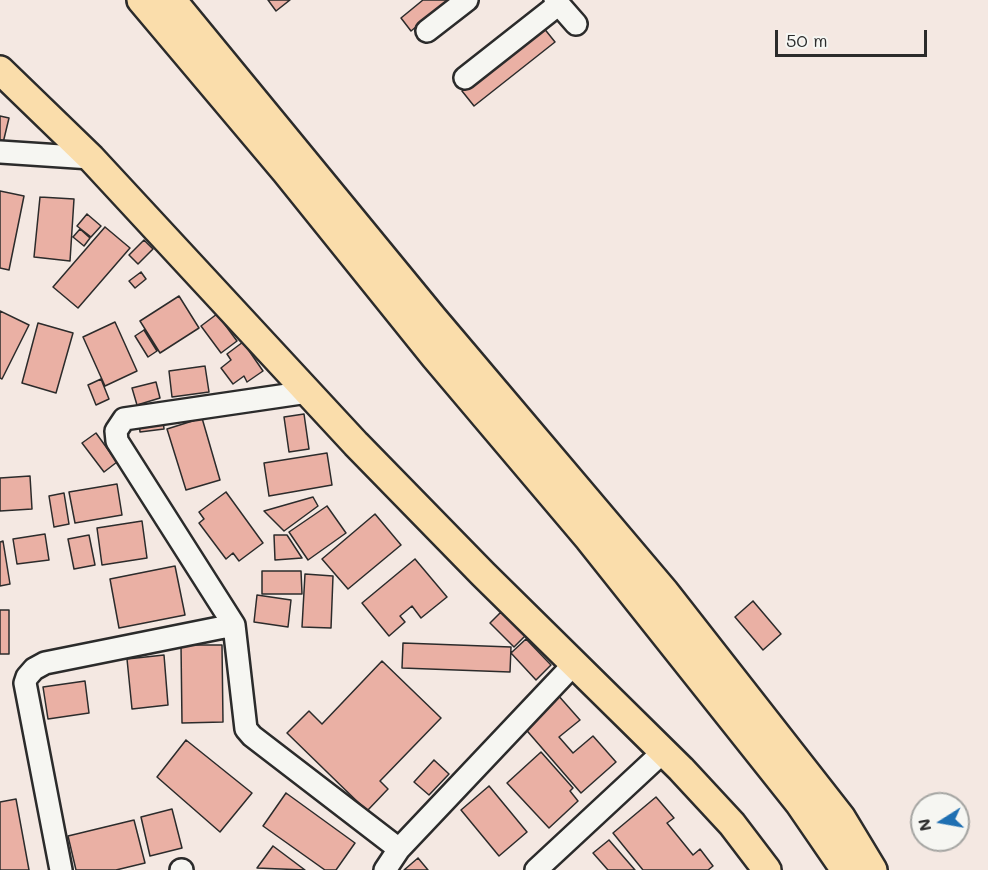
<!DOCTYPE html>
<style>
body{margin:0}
#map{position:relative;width:988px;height:870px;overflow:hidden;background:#f4e8e2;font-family:Mali,sans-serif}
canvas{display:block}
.north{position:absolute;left:910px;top:792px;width:60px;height:60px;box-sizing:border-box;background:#f6f6f2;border:2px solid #a5a5a2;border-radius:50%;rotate:259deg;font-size:16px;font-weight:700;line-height:24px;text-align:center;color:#2b2b2b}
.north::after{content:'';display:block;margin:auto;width:21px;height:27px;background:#1f6fb2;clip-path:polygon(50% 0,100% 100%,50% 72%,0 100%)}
.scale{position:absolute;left:775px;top:30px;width:152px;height:27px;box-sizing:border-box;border:3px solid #2b2b2b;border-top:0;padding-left:8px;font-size:18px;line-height:21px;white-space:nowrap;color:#2b2b2b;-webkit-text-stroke:4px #f6f6f2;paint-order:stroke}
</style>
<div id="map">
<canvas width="988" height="870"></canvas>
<div class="north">N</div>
<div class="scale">50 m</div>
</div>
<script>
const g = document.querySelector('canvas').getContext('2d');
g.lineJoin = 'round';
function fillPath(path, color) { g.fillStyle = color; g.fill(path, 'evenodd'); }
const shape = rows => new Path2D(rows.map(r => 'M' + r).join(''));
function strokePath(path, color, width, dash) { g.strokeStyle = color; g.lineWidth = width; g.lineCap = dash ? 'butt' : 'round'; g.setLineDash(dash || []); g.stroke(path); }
const building = shape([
 [268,0,290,0,276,11,268,0],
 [423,0,449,0,411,31,401,18,423,0],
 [543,27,555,42,474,106,462,91,543,27],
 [0,116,9,118,3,143,0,142,0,116],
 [0,191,24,196,9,270,0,268,0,191],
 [40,197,74,199,70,261,34,257,40,197],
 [87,214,101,226,91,237,77,226,87,214],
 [105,227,130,248,78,308,53,287,105,227],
 [80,229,90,238,84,246,73,237,80,229],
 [144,240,153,249,138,264,129,255,144,240],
 [141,272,146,279,135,288,129,281,141,272],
 [179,296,199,328,160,353,140,321,179,296],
 [0,311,29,325,2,379,0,378,0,311],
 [217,314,237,341,221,353,201,326,217,314],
 [115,322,137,371,105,386,83,337,115,322],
 [38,323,73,333,56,393,22,383,38,323],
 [144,330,157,351,148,357,135,336,144,330],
 [243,342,263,371,247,382,244,376,233,384,221,368,231,360,227,354,243,342],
 [205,366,209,392,172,397,169,371,205,366],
 [101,379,109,399,96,405,88,385,101,379],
 [156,382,160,398,137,405,132,388,156,382],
 [304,414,309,449,289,452,284,417,304,414],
 [202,418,220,480,186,490,167,429,202,418],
 [163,419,164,429,140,432,139,422,163,419],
 [96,433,117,462,104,472,82,443,96,433],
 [327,453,332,485,269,496,264,463,327,453],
 [30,476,32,509,0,511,0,478,30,476],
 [117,484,122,515,75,523,69,492,117,484],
 [226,492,263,543,239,561,233,553,226,559,199,523,204,519,199,512,226,492],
 [64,493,69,524,54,527,49,496,64,493],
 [313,497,318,506,284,531,264,511,313,497],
 [327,506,346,533,308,560,289,532,327,506],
 [375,514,401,545,348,589,322,559,375,514],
 [142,521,147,558,102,565,97,528,142,521],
 [45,534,49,560,17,564,13,539,45,534],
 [89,535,95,565,74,569,68,539,89,535],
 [274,535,287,535,302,558,275,560,274,535],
 [3,541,10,584,0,586,0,542,3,541],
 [415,559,447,597,421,618,412,606,400,616,405,622,389,636,362,603,415,559],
 [175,566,185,615,119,628,110,579,175,566],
 [262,571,301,571,302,594,262,594,262,571],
 [305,574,333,576,331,628,302,627,305,574],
 [257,595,291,600,288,627,254,622,257,595],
 [753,601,781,634,763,650,735,617,753,601],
 [0,610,9,610,9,654,0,654,0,610],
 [501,612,525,636,514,647,490,623,501,612],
 [526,639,551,665,536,680,511,653,526,639],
 [403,643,511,647,510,672,402,668,403,643],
 [181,645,222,645,223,722,182,723,181,645],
 [164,655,168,705,132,709,127,659,164,655],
 [382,661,441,718,380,781,388,789,367,811,287,733,309,711,322,724,382,661],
 [85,681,89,713,48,719,43,687,85,681],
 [557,694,580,720,559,737,573,753,593,736,616,762,581,793,522,725,557,694],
 [186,740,252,793,220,832,157,777,186,740],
 [541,752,573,788,570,791,578,801,549,828,507,783,541,752],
 [434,760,449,774,429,795,414,782,434,760],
 [489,786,527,832,499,856,461,810,489,786],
 [286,793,355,843,336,870,325,870,263,826,286,793],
 [656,797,674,818,667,823,693,855,700,849,713,866,708,870,643,870,613,833,656,797],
 [16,799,29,870,0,870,0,802,16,799],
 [172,809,182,848,150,856,141,817,172,809],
 [134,820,145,863,116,870,76,870,68,836,134,820],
 [609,840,635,870,608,870,593,853,609,840],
 [273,846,305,870,257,868,273,846],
 [418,858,428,870,404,870,418,858]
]);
const minor = shape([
 [555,0,576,24],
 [427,31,467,0],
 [465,78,559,4],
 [0,152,91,158],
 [308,392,124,419,116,431,117,441,234,625,246,729,252,736,399,849],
 [61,870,25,683,27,677,34,669,45,663,234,625],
 [181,870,182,870],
 [385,870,399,849,574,664],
 [536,870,663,752]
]);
const major = shape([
 [141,0,286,172,435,357,589,539,799,803,845,870],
 [172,0,433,318,665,592,841,817,873,870],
 [0,70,91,158,356,444,483,574,681,769,732,824,767,870]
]);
fillPath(building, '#eab0a4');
strokePath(building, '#2b2b2b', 1.5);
strokePath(minor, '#2b2b2b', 26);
strokePath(major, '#2b2b2b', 32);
strokePath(minor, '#f6f6f2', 21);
strokePath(major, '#faddab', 27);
</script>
